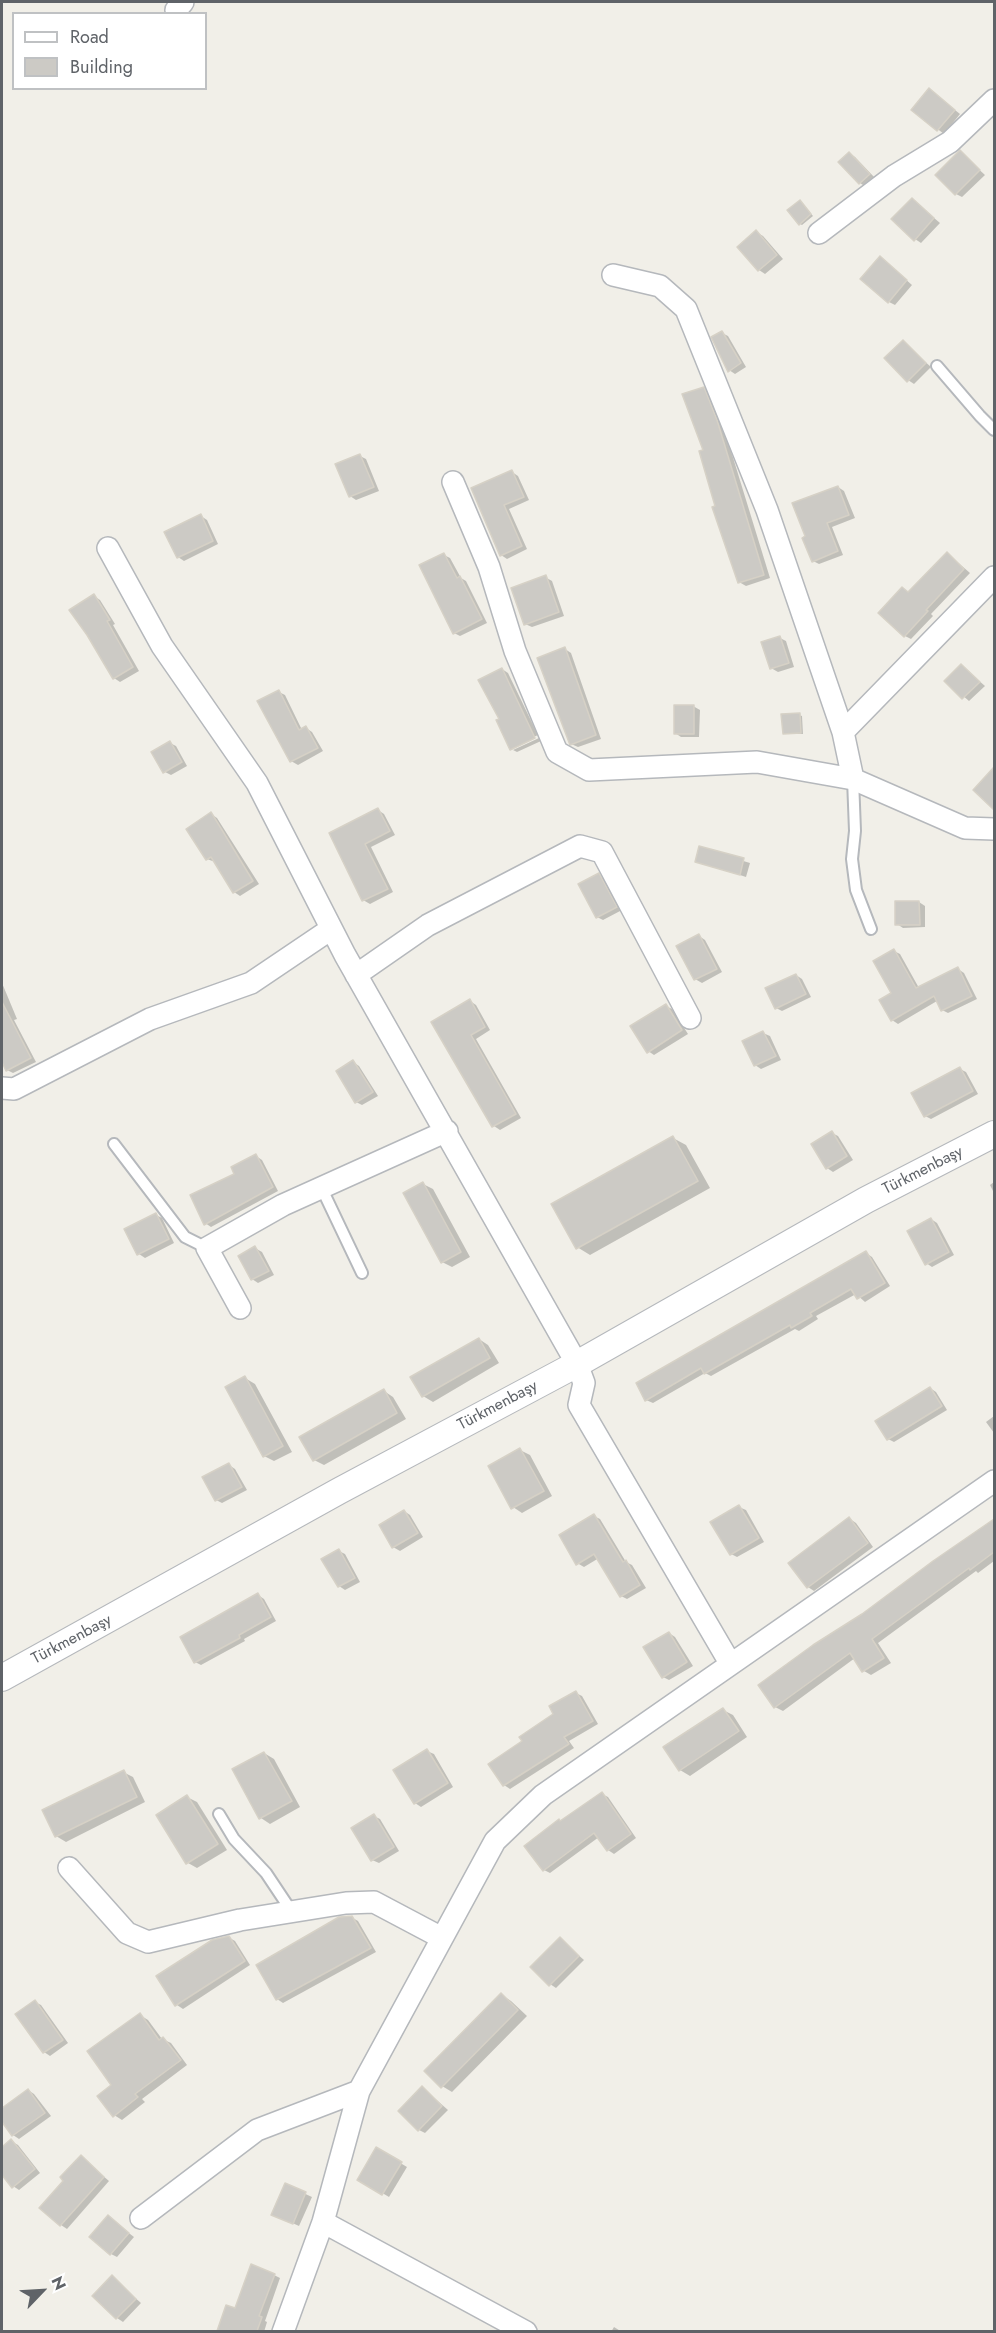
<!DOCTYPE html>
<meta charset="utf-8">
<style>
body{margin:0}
#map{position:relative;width:996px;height:2333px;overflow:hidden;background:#f1efe8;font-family:Jost,sans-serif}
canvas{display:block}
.frame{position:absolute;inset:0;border:3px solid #5f6368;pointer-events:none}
.legend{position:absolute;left:12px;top:12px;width:195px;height:78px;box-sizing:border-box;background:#fff;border:2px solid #bfc1c3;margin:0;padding:8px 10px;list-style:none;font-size:18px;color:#5f6368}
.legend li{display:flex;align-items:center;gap:12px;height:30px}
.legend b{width:30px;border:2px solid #bfc1c3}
.north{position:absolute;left:12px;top:2261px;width:60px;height:60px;-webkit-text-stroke:4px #fff;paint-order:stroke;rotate:65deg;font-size:16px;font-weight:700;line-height:24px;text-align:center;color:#5f6368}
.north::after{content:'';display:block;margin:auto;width:21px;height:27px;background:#5f6368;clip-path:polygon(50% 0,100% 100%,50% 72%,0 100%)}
</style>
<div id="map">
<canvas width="996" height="2333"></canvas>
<div class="frame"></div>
<ul class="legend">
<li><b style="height:8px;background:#fff"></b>Road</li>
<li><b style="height:16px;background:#cccac5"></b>Building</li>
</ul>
<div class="north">N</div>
</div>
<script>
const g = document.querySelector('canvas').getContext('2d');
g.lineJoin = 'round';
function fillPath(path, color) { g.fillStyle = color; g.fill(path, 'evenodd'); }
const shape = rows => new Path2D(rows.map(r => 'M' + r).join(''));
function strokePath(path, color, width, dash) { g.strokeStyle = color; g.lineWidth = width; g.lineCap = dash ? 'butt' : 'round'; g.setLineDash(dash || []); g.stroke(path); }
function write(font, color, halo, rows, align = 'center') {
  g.font = font + ' Jost,sans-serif'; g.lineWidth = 6; g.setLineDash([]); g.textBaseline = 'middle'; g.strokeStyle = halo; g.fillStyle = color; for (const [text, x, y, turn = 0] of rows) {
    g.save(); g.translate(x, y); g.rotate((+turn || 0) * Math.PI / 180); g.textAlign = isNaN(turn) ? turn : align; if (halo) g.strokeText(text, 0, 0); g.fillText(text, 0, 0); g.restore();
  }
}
const shadow = shape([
 [935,94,960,114,944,134,913,110],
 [960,152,985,175,962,197,956,194],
 [849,153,855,157,875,178,866,187,860,183],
 [913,200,940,223,921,243,915,239],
 [802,203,813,216,802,225,800,224],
 [756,232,763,236,783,259,765,274,759,270,739,247],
 [886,262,912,285,895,305,889,302],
 [722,333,728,336,746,367,735,374,729,370],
 [903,342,931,367,914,384,908,380],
 [703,388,710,392,723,425,770,578,746,586,739,582,717,507,705,451],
 [360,456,366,459,379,491,356,500,350,496],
 [512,472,518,476,529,500,509,509,527,549,507,559,501,555,473,489],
 [838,487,844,491,855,518,832,527,843,555,819,564,813,561],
 [201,516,207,520,218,544,184,561,178,557],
 [947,553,970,573,931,614,933,616,911,639,905,636,902,588,908,592],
 [444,555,450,558,461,578,466,581,487,623,460,636,454,633],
 [545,577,552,581,564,616,532,627,525,624],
 [94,596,100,600,115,624,113,625,139,671,120,682,114,678,71,610],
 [780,638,786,641,794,667,778,672,771,668],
 [565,649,571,653,601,739,578,747,571,744],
 [961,665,985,686,969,701,946,681],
 [502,669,508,673,538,735,513,747,513,750,501,720],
 [279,692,285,695,302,730,306,728,312,732,323,751,298,765,291,761],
 [693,706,700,710,699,737,681,737,675,733],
 [799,715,802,716,803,734,784,733],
 [539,738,541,741,517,752,513,750],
 [170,743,176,746,187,766,171,775,165,772],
 [378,810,384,814,395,835,371,847,393,892,370,904,363,900,331,834],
 [211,814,217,818,259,884,240,896,234,892,215,862,207,859],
 [700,848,750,863,746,877,697,861],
 [599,875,605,879,622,910,603,920,597,917],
 [919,902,925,906,925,927,903,928,897,924],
 [699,936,705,940,722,972,702,983,695,979,678,947],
 [894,951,900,954,919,988,958,969,964,973,977,999,948,1013,942,1010,937,1001,898,1024,892,1020],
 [796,975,802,979,811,997,782,1011,776,1008],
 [2,983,17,1019,14,1020,36,1062,13,1073,7,1070,2,1059],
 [470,1001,476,1005,490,1030,476,1039,521,1118,500,1130,494,1126,433,1023],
 [666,1006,672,1009,688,1034,654,1055,648,1051],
 [763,1033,770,1036,781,1060,761,1069,755,1065],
 [353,1062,359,1066,378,1096,362,1105,356,1102],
 [960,1069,966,1072,978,1094,931,1119,925,1116],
 [832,1133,838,1136,853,1160,833,1172,827,1168],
 [673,1138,686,1145,710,1188,590,1255,577,1247],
 [256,1156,262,1160,278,1191,211,1227,205,1223,236,1174],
 [994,1182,994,1193,990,1185],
 [423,1184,433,1189,470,1257,452,1267,442,1262],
 [156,1215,162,1218,174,1243,145,1258,139,1254,126,1230],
 [931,1219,937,1223,954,1255,932,1267,926,1263],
 [255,1248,262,1252,274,1275,258,1283,252,1279,240,1256],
 [866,1253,872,1257,890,1286,865,1302,856,1294,816,1316,818,1319,799,1331,795,1329,711,1376,705,1373,653,1403,646,1400],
 [479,1339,488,1345,499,1363,433,1402,423,1396],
 [245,1378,255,1384,292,1452,274,1461,264,1456],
 [930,1388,936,1392,947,1410,894,1442,888,1439],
 [384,1391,393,1397,406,1419,324,1465,314,1460],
 [994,1416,994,1433,986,1422],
 [520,1450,530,1455,552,1496,522,1513,513,1507],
 [229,1465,235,1469,247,1490,222,1503,216,1500],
 [739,1507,746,1510,764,1542,737,1557,731,1554],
 [404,1511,410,1515,423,1537,400,1551,393,1547],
 [594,1516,600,1519,626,1562,632,1565,646,1588,627,1599,621,1596,599,1558,584,1567,577,1563],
 [850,1519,856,1523,873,1547,814,1591,808,1587],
 [989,1524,994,1527,994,1561,978,1573,976,1571,878,1643,891,1663,871,1675,864,1671,855,1658,783,1711,775,1707,863,1615],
 [339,1551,345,1554,360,1582,345,1590,339,1586],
 [258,1595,264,1599,276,1621,244,1639,245,1641,201,1665,195,1662],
 [669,1633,675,1637,693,1666,669,1680,663,1677],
 [576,1693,582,1696,598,1724,569,1741,574,1748,510,1789,504,1785,524,1741],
 [723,1710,733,1715,747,1737,690,1776,680,1770],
 [427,1751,434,1754,453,1787,421,1807,415,1803],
 [264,1753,274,1759,300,1807,270,1824,261,1818],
 [123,1772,133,1777,145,1802,66,1842,56,1836],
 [602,1794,608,1797,636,1838,614,1854,608,1850,599,1837,550,1873,544,1870,561,1822],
 [187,1797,197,1802,227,1850,197,1868,188,1863],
 [374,1816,380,1819,399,1851,379,1863,372,1860],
 [351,1917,358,1921,376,1952,283,2003,277,1999],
 [228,1937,235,1941,250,1965,183,2009,177,2005,158,1976],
 [560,1939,584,1960,556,1988,550,1984],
 [502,1995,511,2001,527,2016,452,2092,442,2086],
 [35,2002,41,2005,68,2043,50,2056,44,2052],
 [140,2015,148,2020,162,2039,171,2043,187,2065,142,2099,145,2102,122,2120,114,2115,113,2086],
 [423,2088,448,2110,425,2133,419,2130],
 [28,2090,34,2094,51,2116,19,2139,13,2135,2,2119,2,2109],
 [11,2141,18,2145,40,2173,19,2190,13,2186,2,2172,2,2149],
 [377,2149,407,2167,389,2197,359,2179],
 [81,2157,109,2181,67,2229,61,2225,65,2181],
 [286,2185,312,2197,299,2226,279,2217],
 [108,2217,134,2237,117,2257,111,2254],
 [274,2275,280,2278,265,2321,267,2322,264,2332,219,2332,227,2307,236,2310],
 [112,2277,141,2303,123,2322,117,2318],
 [614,2327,622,2332,611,2332]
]);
const building = shape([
 [929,88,955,110,937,131,911,110,929,88],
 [960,150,980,170,955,195,935,175,960,150],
 [849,152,870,174,859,184,838,162,849,152],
 [912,198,934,218,914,241,891,219,912,198],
 [800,200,811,214,799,225,787,210,800,200],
 [756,230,777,255,758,271,737,247,756,230],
 [880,256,907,280,888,303,860,279,880,256],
 [722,331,741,363,728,372,711,337,722,331],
 [903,340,926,363,907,382,884,358,903,340],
 [704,387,717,420,764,575,738,583,712,507,715,506,699,451,703,450,682,394,704,387],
 [360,454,374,487,349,497,335,464,360,454],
 [512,470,524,497,504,505,522,546,500,556,471,488,512,470],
 [838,486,849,515,827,523,838,551,812,562,802,538,805,536,792,503,838,486],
 [201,514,213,541,177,558,164,532,201,514],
 [947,552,964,569,926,610,928,611,904,637,878,613,902,587,908,592,947,552],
 [444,553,457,578,460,576,482,619,453,634,419,565,444,553],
 [546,575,559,612,524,625,511,588,546,575],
 [94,594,110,620,107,621,133,667,113,679,87,635,69,610,94,594],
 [780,636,789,663,770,669,761,642,780,636],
 [565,647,596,735,570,745,537,658,565,647],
 [961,664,980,682,962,699,944,681,961,664],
 [502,668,535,738,510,750,496,720,499,719,478,680,502,668],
 [279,690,299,730,306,726,318,748,290,762,257,701,279,690],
 [674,705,694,705,694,734,674,734,674,705],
 [800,713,801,733,783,734,781,714,800,713],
 [170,741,182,762,163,773,151,752,170,741],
 [994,767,994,810,973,790,994,767],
 [378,808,390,831,365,844,388,889,362,901,329,833,378,808],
 [211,812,253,881,233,893,211,857,206,860,186,829,211,812],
 [699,846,744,858,740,875,695,862,699,846],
 [599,873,617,907,596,918,578,884,599,873],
 [895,901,919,901,920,925,895,925,895,901],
 [699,934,717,969,694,980,676,946,699,934],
 [894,949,916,988,958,967,972,996,941,1011,934,996,891,1021,879,1000,891,993,873,961,894,949],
 [796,974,806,994,775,1009,765,988,796,974],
 [470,999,485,1027,471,1035,516,1114,492,1127,431,1022,470,999],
 [2,1002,31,1058,6,1071,2,1062,2,1002],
 [666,1004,682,1030,647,1053,630,1026,666,1004],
 [763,1031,776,1056,754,1066,742,1041,763,1031],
 [353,1060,373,1092,355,1103,336,1071,353,1060],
 [960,1067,973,1091,924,1117,911,1093,960,1067],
 [832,1131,847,1156,826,1169,811,1144,832,1131],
 [673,1136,698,1181,576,1249,551,1204,673,1136],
 [256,1154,273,1187,204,1225,190,1195,234,1174,231,1167,256,1154],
 [423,1182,461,1252,441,1263,403,1193,423,1182],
 [156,1213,169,1239,137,1255,124,1229,156,1213],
 [931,1218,949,1252,925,1265,907,1231,931,1218],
 [255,1246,269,1271,251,1280,238,1256,255,1246],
 [866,1251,885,1283,857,1299,851,1289,810,1313,812,1316,791,1328,790,1325,704,1374,701,1368,645,1401,636,1383,866,1251],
 [479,1338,490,1358,422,1397,410,1377,479,1338],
 [245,1376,283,1446,263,1457,225,1387,245,1376],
 [930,1387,942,1406,887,1440,875,1421,930,1387],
 [384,1389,397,1413,313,1461,299,1437,384,1389],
 [520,1448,544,1491,511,1509,488,1466,520,1448],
 [229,1463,242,1487,215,1501,202,1477,229,1463],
 [739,1505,759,1538,730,1555,710,1522,739,1505],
 [404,1510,418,1533,392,1548,379,1525,404,1510],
 [594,1514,623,1562,626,1560,640,1585,620,1597,594,1554,576,1565,559,1535,594,1514],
 [849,1517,868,1543,807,1588,788,1563,849,1517],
 [994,1519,994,1552,970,1570,969,1568,872,1639,884,1658,862,1672,850,1653,774,1708,758,1685,813,1645,862,1614,933,1561,994,1519],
 [339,1549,355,1578,338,1587,321,1559,339,1549],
 [258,1593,271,1617,239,1635,240,1638,194,1663,180,1637,258,1593],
 [669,1632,687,1662,662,1678,643,1647,669,1632],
 [576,1691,593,1721,564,1737,569,1744,503,1786,488,1764,522,1741,519,1737,553,1714,549,1706,576,1691],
 [723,1708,739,1731,679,1771,663,1747,723,1708],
 [427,1749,448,1783,414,1804,393,1770,427,1749],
 [264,1752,292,1801,259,1819,232,1769,264,1752],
 [124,1770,137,1797,55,1837,42,1810,124,1770],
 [602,1792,631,1834,607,1851,594,1833,543,1871,524,1846,559,1819,560,1821,602,1792],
 [187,1795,218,1844,186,1864,156,1815,187,1795],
 [374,1814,394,1847,371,1861,351,1828,374,1814],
 [352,1916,371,1948,276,2000,256,1965,339,1917,352,1916],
 [229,1936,245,1961,175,2006,156,1976,212,1940,229,1936],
 [560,1937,579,1956,549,1986,530,1967,560,1937],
 [501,1993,518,2010,441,2088,424,2071,501,1993],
 [35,2000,63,2040,43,2053,15,2014,35,2000],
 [140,2013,159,2040,163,2037,181,2060,135,2094,138,2097,113,2117,97,2096,111,2085,87,2051,140,2013],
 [422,2086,442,2106,418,2131,398,2111,422,2086],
 [28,2089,45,2113,12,2136,2,2122,2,2108,28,2089],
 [11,2139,35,2169,12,2188,2,2175,2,2147,11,2139],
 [376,2147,402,2162,382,2195,357,2180,376,2147],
 [81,2155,104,2177,60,2226,39,2208,63,2181,60,2177,81,2155],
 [285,2183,306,2192,293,2224,271,2215,285,2183],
 [108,2215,129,2233,110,2255,89,2237,108,2215],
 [251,2264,275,2274,259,2316,262,2317,257,2331,217,2331,226,2305,235,2308,251,2264],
 [112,2275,136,2299,116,2319,92,2296,112,2275]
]);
const service = shape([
 [937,366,980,416,994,430],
 [853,779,855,831,852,859,856,890,871,929],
 [114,1144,185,1237,207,1248],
 [322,1189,362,1273],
 [219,1814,234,1839,266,1873,292,1912]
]);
const minor = shape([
 [176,10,183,2],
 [819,233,894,176,950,142,994,100],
 [613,275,660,286,686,309,767,510,843,732,853,779],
 [453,482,489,567,515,651,557,752,589,770,757,762,853,779,965,828,994,829],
 [108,548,162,646,257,783,345,955,577,1364,584,1383,579,1405,730,1663],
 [843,732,994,577],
 [356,975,428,925,580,846,602,852,690,1018],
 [2,1088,14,1089,150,1019,251,983,331,929],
 [240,1308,207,1248,283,1205,447,1131],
 [69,1868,127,1933,148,1942,240,1920,346,1903,374,1902,442,1938],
 [141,2218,257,2130,359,2091],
 [323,2222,526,2332],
 [283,2332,323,2222,359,2091,495,1841,543,1795,994,1481]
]);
const tertiary = shape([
 [2,1678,339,1491,577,1364,866,1200,994,1134]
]);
const streetNames = [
 ["Türkmenbaşy",923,1171,-27],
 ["Türkmenbaşy",498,1406,-28],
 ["Türkmenbaşy",72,1640,-28]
];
fillPath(shadow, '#0003');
fillPath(building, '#cccac5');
strokePath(building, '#d6d1c6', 1.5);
strokePath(service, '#b5b8bc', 14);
strokePath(minor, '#b5b8bc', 24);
strokePath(tertiary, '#b5b8bc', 28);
strokePath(service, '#fff', 10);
strokePath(minor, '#fff', 21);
strokePath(tertiary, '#fff', 26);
write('16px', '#5f6368', '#fff', streetNames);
</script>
